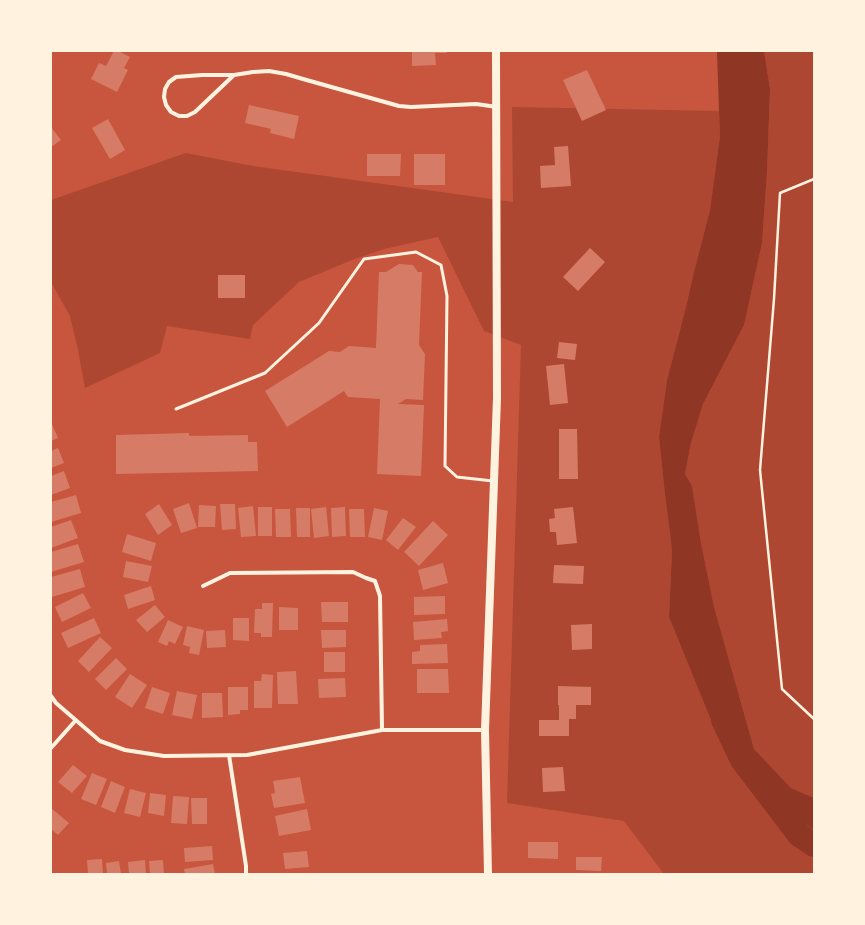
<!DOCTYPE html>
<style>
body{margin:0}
#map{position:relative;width:865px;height:925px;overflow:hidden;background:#c8553d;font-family:"Varela Round",sans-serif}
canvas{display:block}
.frame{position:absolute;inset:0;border:52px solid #fff3e0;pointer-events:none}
</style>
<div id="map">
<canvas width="865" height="925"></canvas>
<div class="frame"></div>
</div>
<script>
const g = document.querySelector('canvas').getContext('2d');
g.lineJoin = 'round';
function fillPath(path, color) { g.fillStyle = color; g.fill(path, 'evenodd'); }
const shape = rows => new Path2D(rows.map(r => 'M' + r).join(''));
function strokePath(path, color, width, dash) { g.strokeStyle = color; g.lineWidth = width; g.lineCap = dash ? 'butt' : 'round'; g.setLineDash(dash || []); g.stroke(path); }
const green = shape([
 [764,51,814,51,814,798,791,788,754,749,714,607,701,543,692,486,685,474,691,443,703,404,744,325,762,243,767,172,770,89],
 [512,107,719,111,720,136,710,210,694,272,685,311,667,380,659,437,665,494,672,550,669,617,711,720,799,820,814,830,814,874,664,874,624,821,507,803,521,345,484,331,438,237,384,249,352,260,299,282,253,325,250,339,167,326,160,353,85,388,78,350,70,316,51,282,51,200,186,153,253,166,513,202]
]);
const water = shape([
 [717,51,764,51,770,89,767,172,762,243,744,325,703,404,691,443,685,474,692,486,701,543,714,607,754,749,791,788,814,798,814,830,799,820,711,720,669,617,672,550,665,494,659,437,667,380,685,311,694,272,710,210,720,136,719,111]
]);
const river = shape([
 [723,720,742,760,799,835,814,845]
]);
const building = shape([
 [114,51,118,51,130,57,124,68,128,70,117,92,91,79,99,63,106,66],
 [412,51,447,51,447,53,435,53,436,65,412,66],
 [587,70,606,110,582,121,563,80],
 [249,105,299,116,294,139,270,133,271,129,245,123],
 [108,119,125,150,110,159,92,128],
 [51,127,61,140,51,147],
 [568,146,571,186,541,188,540,166,555,165,554,147],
 [367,154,401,154,400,176,367,176],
 [414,154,445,154,445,185,414,185],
 [590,248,605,262,578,291,563,277],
 [399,264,413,265,418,272,422,272,419,345,425,354,423,400,406,399,398,404,424,405,421,476,377,474,380,399,348,397,344,391,287,427,265,391,329,351,340,352,349,346,376,348,379,272,386,272],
 [218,275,245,275,245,298,218,298],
 [559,342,577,344,575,360,557,358],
 [564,364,568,403,550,405,546,366],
 [51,422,58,438,51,441],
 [559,429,577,429,578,479,559,479],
 [189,433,189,436,248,435,248,442,257,442,258,471,116,474,116,435],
 [58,448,64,463,51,468,51,451],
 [64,471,70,488,51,495,51,476],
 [76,495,81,513,51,522,51,502],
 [189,503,197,528,181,533,173,509],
 [159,504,172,525,158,535,145,514],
 [220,504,235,504,236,529,222,530],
 [199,505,216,506,215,527,198,527],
 [253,506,256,536,241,537,238,508],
 [258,507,272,507,272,536,258,536],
 [326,507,329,536,314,538,311,509],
 [345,507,346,536,332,537,331,508],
 [573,507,577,543,557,545,556,532,550,532,549,519,555,518,554,509],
 [296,508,310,508,310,537,297,537],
 [374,508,388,511,382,540,368,537],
 [275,509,290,509,291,537,276,537],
 [349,509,364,509,365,537,350,537],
 [403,518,416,527,398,550,386,540],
 [71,520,78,538,51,548,51,527],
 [433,521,448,535,419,566,404,552],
 [127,534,156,543,151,561,122,552],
 [78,544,84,562,51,572,51,552],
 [126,561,152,566,148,582,123,577],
 [443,563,448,583,423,590,418,570],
 [554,565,584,566,583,584,553,583],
 [80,569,85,587,52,597,51,577],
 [151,586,155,600,128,609,124,595],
 [83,593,91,608,62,622,55,607],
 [445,596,445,614,414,615,414,597],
 [321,602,348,602,348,622,322,622],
 [262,603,273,603,272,637,261,637,261,633,254,633,255,609,262,609],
 [155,605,165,617,147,632,136,620],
 [279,607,298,608,298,630,279,630],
 [94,618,101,633,68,648,61,633],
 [233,618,249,618,249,641,233,640],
 [447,619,448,631,441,632,442,638,414,640,413,622],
 [168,620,183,627,175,644,169,641,167,646,158,642],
 [592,624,592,649,572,650,571,625],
 [187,626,204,630,199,655,189,653,190,647,183,645],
 [225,630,226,647,207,648,206,631],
 [321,630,346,630,346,647,322,648],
 [100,637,112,648,89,672,78,661],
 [447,644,448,663,412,664,412,652,420,651,420,645],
 [324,652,345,652,345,672,324,672],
 [116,658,127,669,106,690,95,679],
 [417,669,448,669,449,693,417,693],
 [296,671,298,704,278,704,277,672],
 [130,674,147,685,132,708,115,697],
 [262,674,273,675,272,708,254,708,254,681,261,681],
 [345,678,346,697,319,698,318,679],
 [558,686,591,687,591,705,576,705,576,719,569,719,569,736,539,736,539,720,559,720,559,705,558,705],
 [152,687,170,693,163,714,145,708],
 [228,687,248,687,248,710,240,710,240,714,228,715],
 [177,691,197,695,192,719,172,715],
 [202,693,222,693,223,717,202,718],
 [73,765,87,776,72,793,58,782],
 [563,767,565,791,543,792,542,768],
 [92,773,107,779,96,805,81,799],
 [300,777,305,803,274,808,271,794,275,793,273,781],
 [111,781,125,787,115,813,101,807],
 [130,789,146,793,140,817,124,813],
 [150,793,166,795,164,816,148,813],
 [173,796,189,797,187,824,171,823],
 [191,798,207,798,207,824,192,824],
 [51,808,69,823,58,835,51,829],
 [307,809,311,830,279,836,275,816],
 [528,842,558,842,558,859,528,858],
 [212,846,213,860,185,862,184,848],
 [307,851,309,867,285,869,283,853],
 [576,857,602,857,601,871,576,870],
 [102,859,103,874,88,874,87,860],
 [145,860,146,874,129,874,128,862],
 [163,860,164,874,150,874,149,861],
 [119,861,121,874,107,874,106,863],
 [213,864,215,874,185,874,184,869]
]);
const path = shape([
 [814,179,780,193,774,299,760,470,782,689,814,719]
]);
const service = shape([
 [176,409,265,373,319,323,364,259,416,252,441,265,447,296,445,466,457,477,493,481]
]);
const minor = shape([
 [234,75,195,112,187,116,179,116,171,112,166,105,164,97,165,89,169,82,176,77,202,75,234,75,253,72,269,71,286,74,303,79,399,106,411,107,476,104,497,107],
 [203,586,230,573,353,572,366,578,375,581,380,596,382,730],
 [51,696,56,703,100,741,125,750,164,756,247,755,382,730,485,730],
 [51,748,76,720],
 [229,755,246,866,246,874]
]);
const secondary = shape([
 [488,874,485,730,497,398,496,51]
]);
fillPath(green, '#ae4732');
fillPath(water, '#8f3625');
strokePath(river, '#8f3625', 24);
fillPath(building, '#d67c66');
strokePath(path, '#fff3e0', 2.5);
strokePath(service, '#fff3e0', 3);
strokePath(minor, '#fff3e0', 4);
strokePath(secondary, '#fff3e0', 8);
</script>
